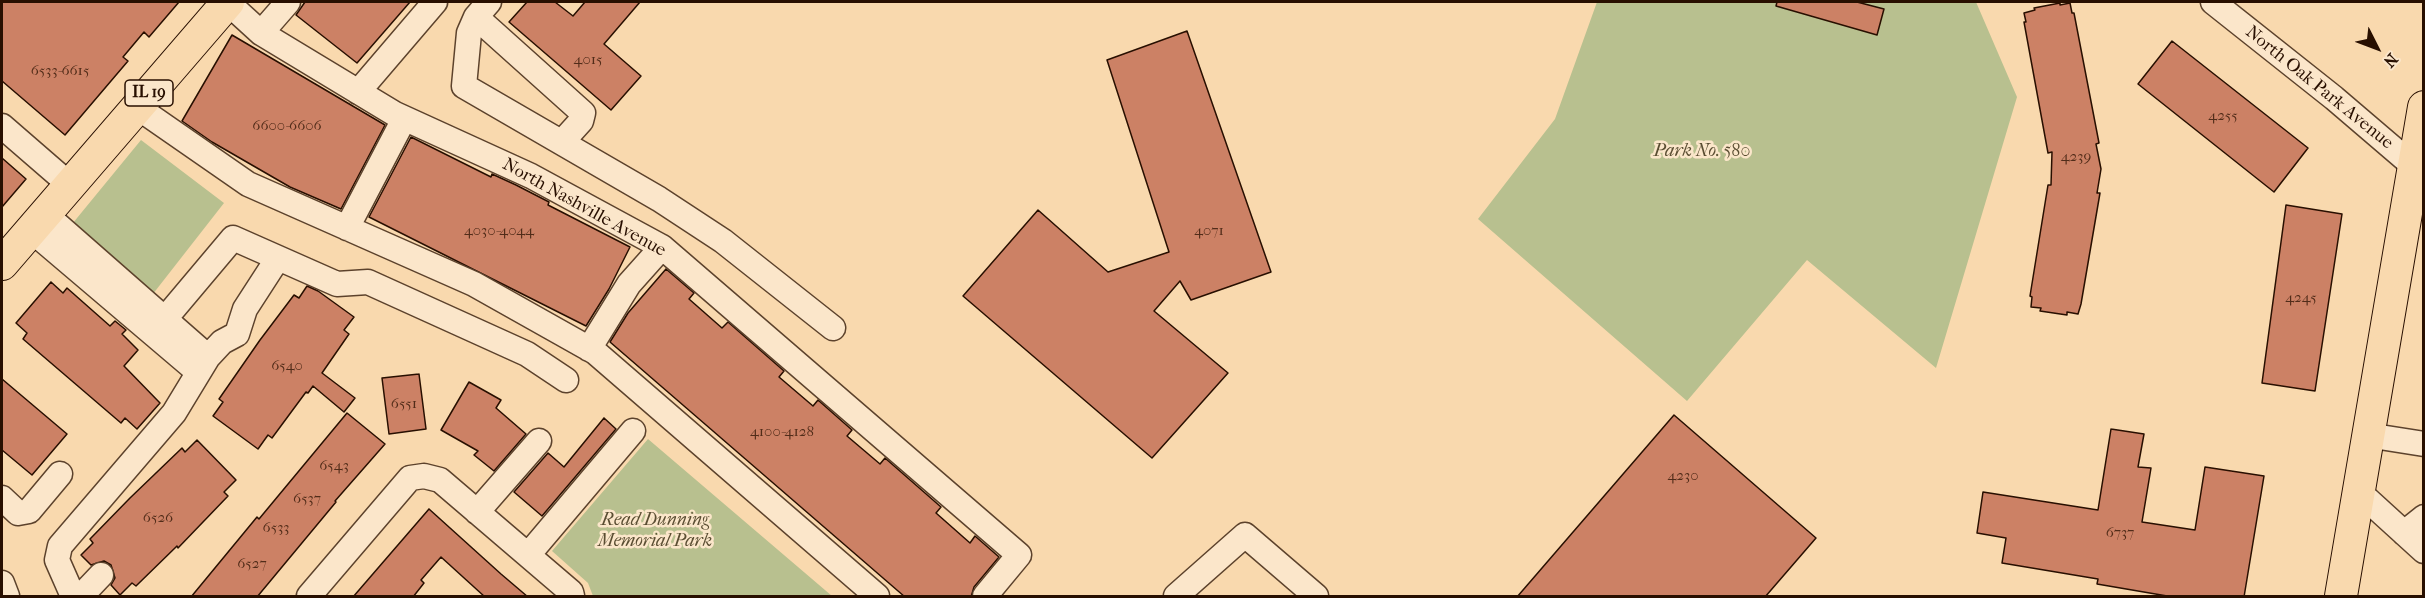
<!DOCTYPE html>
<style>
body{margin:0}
#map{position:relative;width:2425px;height:598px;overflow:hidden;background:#f9d9ae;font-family:"IM FELL French Canon",serif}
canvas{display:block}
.frame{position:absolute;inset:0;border:3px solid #280f00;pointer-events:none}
.north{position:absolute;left:2347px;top:18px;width:60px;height:60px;-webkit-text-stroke:4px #fbe6ca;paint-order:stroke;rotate:132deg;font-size:16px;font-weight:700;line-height:24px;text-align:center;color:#280f00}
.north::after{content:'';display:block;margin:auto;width:21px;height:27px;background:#280f00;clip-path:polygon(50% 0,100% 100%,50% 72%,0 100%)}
</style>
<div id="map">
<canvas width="2425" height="598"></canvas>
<div class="frame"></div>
<div class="north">N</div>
</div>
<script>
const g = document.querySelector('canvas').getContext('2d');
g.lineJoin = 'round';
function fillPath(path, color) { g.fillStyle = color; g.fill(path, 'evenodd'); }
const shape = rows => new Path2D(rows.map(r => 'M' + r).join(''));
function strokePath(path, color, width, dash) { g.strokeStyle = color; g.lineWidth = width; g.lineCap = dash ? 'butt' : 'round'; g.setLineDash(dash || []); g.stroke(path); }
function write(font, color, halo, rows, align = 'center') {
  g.font = font + ' "IM FELL French Canon",serif'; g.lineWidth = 5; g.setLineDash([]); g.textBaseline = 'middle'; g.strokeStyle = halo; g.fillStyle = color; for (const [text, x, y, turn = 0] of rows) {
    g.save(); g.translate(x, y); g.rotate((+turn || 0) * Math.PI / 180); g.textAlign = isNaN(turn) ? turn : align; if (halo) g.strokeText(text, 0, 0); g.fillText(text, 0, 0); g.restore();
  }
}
const green = shape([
 [1597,2,1976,2,2017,97,1936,368,1807,260,1687,401,1478,219,1555,119],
 [141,140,224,203,149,299,68,229],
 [648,439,832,596,593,596,588,583,552,551]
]);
const building = shape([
 [2,2,179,2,149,37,144,32,123,57,128,61,65,135,2,81,2,2],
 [305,2,410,2,357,63,296,15,305,2],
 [527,2,555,2,573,16,585,2,640,2,604,44,641,76,611,110,509,22,527,2],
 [1777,2,1857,2,1884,9,1877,35,1776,6,1777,2],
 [2060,3,2060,5,2070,3,2072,13,2074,13,2099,143,2096,144,2101,169,2097,193,2100,193,2081,304,2078,314,2067,312,2067,315,2040,311,2041,308,2031,307,2032,297,2030,296,2048,185,2051,185,2052,152,2048,153,2024,22,2026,22,2024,13,2035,10,2034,8,2060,3],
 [1187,31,1271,272,1191,300,1180,281,1154,311,1228,373,1152,458,963,296,1038,210,1108,272,1169,252,1107,60,1187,31],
 [232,35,385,125,341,209,290,187,212,142,182,121,232,35],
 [2172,41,2308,148,2274,192,2138,84,2172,41],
 [411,137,491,177,492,174,516,185,549,202,548,205,630,247,609,289,586,326,369,217,411,137],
 [2,158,26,179,2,207,2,158],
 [2286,205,2342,214,2315,391,2262,383,2286,205],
 [666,269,694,293,689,299,722,328,728,322,784,371,779,377,813,406,818,400,852,430,847,436,880,464,885,458,941,507,936,513,970,543,975,536,999,557,974,587,971,597,905,597,610,342,628,313,666,269],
 [51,282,63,293,67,288,110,326,115,321,126,330,122,334,138,350,124,366,160,403,137,429,125,418,121,423,23,339,27,333,16,323,51,282],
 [307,286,318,291,354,317,344,330,349,334,322,373,355,398,344,412,313,386,308,393,306,392,272,438,268,435,258,449,213,416,223,402,219,399,260,340,294,295,299,298,307,286],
 [419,374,426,429,389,434,382,378,419,374],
 [2,379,67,434,32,475,2,450,2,379],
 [469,382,501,400,496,408,526,434,494,471,474,455,478,451,441,430,469,382],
 [347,413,385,444,335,501,336,502,257,597,191,597,257,517,259,519,347,413],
 [1674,415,1816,538,1765,597,1517,597,1674,415],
 [604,418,616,429,542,516,514,492,548,453,564,467,604,418],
 [2111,429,2144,434,2138,467,2151,468,2142,522,2195,530,2205,467,2264,476,2244,597,2173,597,2097,584,2098,579,2002,563,2006,538,1977,533,1983,492,2098,510,2111,429],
 [197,440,236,480,224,492,228,496,178,548,177,546,136,586,132,583,120,595,111,585,115,578,111,565,104,561,91,565,81,555,93,543,90,539,130,498,182,448,185,452,197,440],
 [429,509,501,574,528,597,485,597,441,557,421,580,424,583,413,597,353,597,429,509]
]);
const minor = shape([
 [227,2,261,33,395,114,531,176,662,247,1019,555,985,596],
 [489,2,476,17,469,33,464,86,659,199,723,241,833,328],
 [2213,2,2334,98,2424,175],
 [476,17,583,113,581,121,562,142],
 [261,33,288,2],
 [358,92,435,2],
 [137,107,248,184,474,284,595,352,877,596],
 [2,126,70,185],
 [45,214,208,357],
 [347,228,404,119],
 [31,230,197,371],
 [153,333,233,238,337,284,368,282,527,354,566,380],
 [589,349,629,284,662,247],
 [2367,435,2424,444],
 [2358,491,2424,551],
 [2,498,18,513,29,511,60,474],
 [477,512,539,441],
 [2404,533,2424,517],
 [528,555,633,431],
 [2,583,7,596],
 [72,594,57,560,60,546,174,413,208,357,222,342,237,334,245,309,278,258],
 [82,595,101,575],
 [309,596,410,478,424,476,440,480,571,592,572,596],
 [1176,596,1245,535,1316,596]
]);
const major = shape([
 [2,264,228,2],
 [2341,596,2424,107]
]);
const numberNames = [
 ["4015",588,60],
 ["6533-6615",60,71],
 ["4255",2223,116],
 ["6600-6606",287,126],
 ["4239",2076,157],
 ["4030-4044",499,231],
 ["4071",1209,231],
 ["4245",2301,298],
 ["6540",287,366],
 ["6551",404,404],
 ["4100-4128",782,432],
 ["6543",334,466],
 ["4230",1683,476],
 ["6537",307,499],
 ["6526",158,518],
 ["6533",276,528],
 ["6737",2120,533],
 ["6527",252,564]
];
const shields = [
 [149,93,48]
];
const shieldNames = [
 ["IL 19",149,93]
];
const streetNames = [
 ["North Oak Park Avenue",2319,88,39],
 ["North Nashville Avenue",584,208,29]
];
const parkNames = [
 ["Park No. 580",1702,152],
 ["Read Dunning",655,521],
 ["Memorial Park",655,542]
];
fillPath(green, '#b8c08f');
fillPath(building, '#cc8165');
strokePath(building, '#280f00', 1.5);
strokePath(minor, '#5c422c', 27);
strokePath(major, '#280f00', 34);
strokePath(minor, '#fbe6ca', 24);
strokePath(major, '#f9d9ae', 32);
write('15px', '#512c19', null, numberNames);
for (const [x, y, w] of shields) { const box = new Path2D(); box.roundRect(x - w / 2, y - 13, w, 26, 4.5); g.fillStyle = '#fbe6ca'; g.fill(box); strokePath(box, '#280f00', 1.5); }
write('bold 16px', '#280f00', null, shieldNames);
write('18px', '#280f00', '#fbe6ca', streetNames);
write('italic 18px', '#5a4d32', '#fbe6ca', parkNames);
</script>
